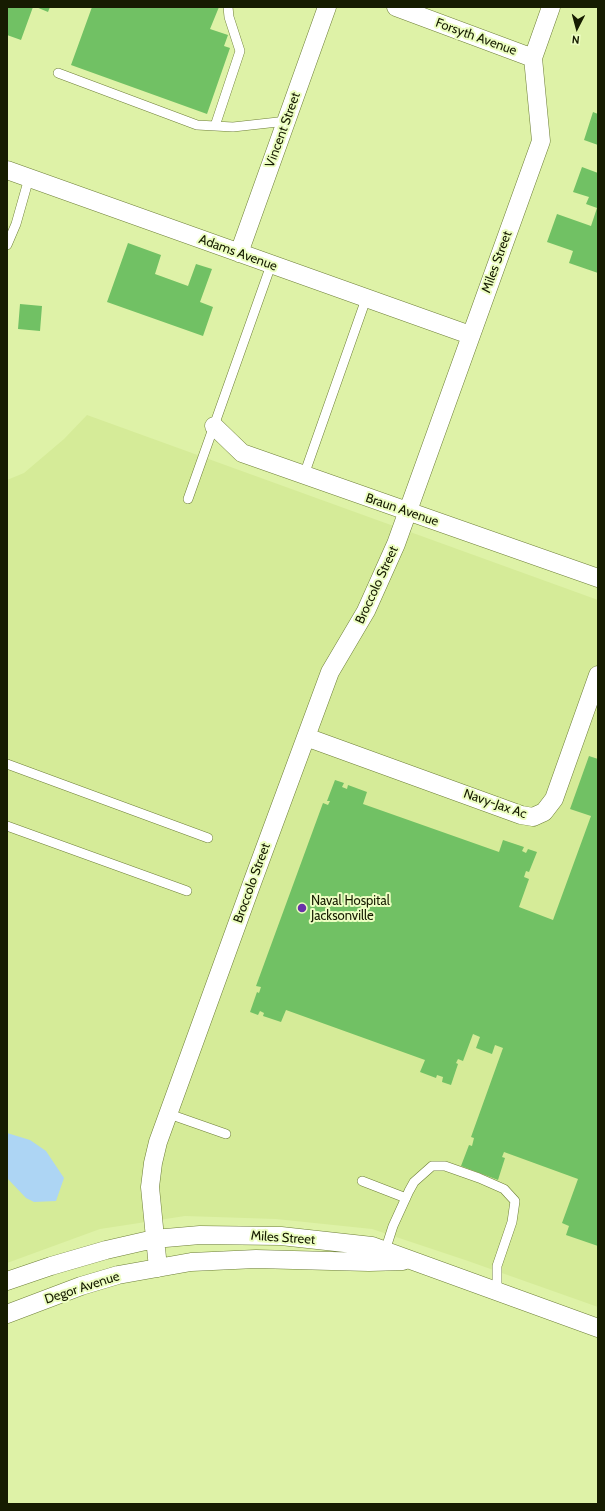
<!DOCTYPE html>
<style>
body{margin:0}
#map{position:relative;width:605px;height:1511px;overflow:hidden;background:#def2a7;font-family:Cabin,sans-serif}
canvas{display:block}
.frame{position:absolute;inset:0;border:8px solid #161c01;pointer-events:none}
.north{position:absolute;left:557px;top:8px;width:40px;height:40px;-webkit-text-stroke:3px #edfec2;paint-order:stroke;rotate:186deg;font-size:11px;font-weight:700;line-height:16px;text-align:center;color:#161c01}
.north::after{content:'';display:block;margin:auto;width:14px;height:18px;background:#161c01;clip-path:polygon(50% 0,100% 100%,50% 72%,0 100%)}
</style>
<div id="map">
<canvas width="605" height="1511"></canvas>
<div class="frame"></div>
<div class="north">N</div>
</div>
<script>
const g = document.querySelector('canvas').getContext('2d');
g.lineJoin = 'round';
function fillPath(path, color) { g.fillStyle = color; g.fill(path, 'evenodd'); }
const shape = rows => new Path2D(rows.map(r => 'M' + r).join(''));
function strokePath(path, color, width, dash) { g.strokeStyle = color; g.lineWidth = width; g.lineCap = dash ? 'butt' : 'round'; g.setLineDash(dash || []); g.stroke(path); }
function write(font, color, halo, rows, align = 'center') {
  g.font = font + ' Cabin,sans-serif'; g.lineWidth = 4; g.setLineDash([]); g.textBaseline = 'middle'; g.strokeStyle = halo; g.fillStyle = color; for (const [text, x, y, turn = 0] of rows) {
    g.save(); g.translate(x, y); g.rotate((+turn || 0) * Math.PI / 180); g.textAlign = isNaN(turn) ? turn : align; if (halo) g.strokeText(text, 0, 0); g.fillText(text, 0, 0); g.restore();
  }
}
const built = shape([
 [87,415,598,600,598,1307,468,1261,372,1229,276,1219,185,1216,100,1229,7,1263,7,480,24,473,64,439]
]);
const water = shape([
 [7,1133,30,1140,46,1151,64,1178,56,1201,34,1202,26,1198,7,1178]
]);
const building = shape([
 [7,7,33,7,21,40,7,35],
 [36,7,50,7,48,12],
 [92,7,219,7,210,29,228,35,224,46,230,48,207,114,71,65],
 [593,112,598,114,598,145,584,140],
 [582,167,598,173,598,273,569,263,573,251,547,242,557,214,591,226,597,208,586,204,589,197,573,192],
 [128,243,161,255,155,274,188,286,196,264,212,269,200,302,213,307,203,336,107,302],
 [20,304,42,306,40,331,18,329],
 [589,756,598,759,598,1246,566,1235,569,1226,562,1223,578,1179,504,1152,502,1157,505,1158,498,1180,461,1166,469,1145,472,1146,474,1138,471,1137,503,1048,495,1045,492,1054,476,1048,480,1037,473,1034,463,1061,458,1059,456,1063,458,1064,451,1085,442,1082,443,1077,437,1075,436,1078,420,1072,425,1060,286,1010,281,1022,263,1016,264,1013,260,1011,258,1015,250,1012,257,992,259,993,261,987,256,986,323,803,328,805,330,801,327,801,335,780,344,783,342,787,347,789,348,785,367,792,363,804,499,852,503,840,524,847,522,851,526,853,528,849,537,852,529,872,526,871,524,877,529,879,519,907,553,920,591,816,570,809]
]);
const service = shape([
 [58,73,197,125,233,127,287,121],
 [215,126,240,51,229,17,228,7],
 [7,245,16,224,29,178],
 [304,475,366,299],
 [188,499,271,265],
 [7,764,208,838],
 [7,826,187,891],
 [169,1114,226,1134],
 [362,1181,406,1198],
 [385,1251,393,1226,409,1191,414,1182,432,1166,445,1166,479,1178,504,1189,515,1201,512,1222,497,1266,497,1292]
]);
const minor = shape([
 [396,7,533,58],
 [7,170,470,335],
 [239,253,327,7],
 [214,426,242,453,598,578],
 [306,737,521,815,533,817,544,812,554,799,598,675],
 [158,1268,150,1187,153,1163,158,1142,252,883,330,672,366,611,396,544,541,141,533,58,551,7],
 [7,1281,51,1266,106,1250,154,1239,200,1235,281,1236,372,1246,598,1328],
 [7,1314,81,1286,118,1275,191,1262,256,1259,369,1262,403,1261]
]);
const markers = [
 [302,908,5,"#6932a8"]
];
const streetNames = [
 ["Forsyth Avenue",476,37,20],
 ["Vincent Street",283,130,-70],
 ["Adams Avenue",238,253,20],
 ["Miles Street",497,262,-70],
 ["Braun Avenue",402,510,19],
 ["Broccolo Street",377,585,-65],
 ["Navy-Jax Ac",495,804,19],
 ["Broccolo Street",252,883,-70],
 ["Miles Street",283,1238,4],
 ["Degor Avenue",82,1288,-18]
];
const poiNames = [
 ["Naval Hospital",311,901],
 ["Jacksonville",311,916]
];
fillPath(built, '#d5eb98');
fillPath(water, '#add5f4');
fillPath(building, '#71c164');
strokePath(service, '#6e7f38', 10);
strokePath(minor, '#6e7f38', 19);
strokePath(service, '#fff', 9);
strokePath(minor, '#fff', 18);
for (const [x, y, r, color] of markers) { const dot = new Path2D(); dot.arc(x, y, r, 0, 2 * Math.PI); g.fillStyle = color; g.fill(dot); strokePath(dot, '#edfec2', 1.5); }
write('13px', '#161c01', '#edfec2', streetNames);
write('13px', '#161c01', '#edfec2', poiNames, 'left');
</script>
